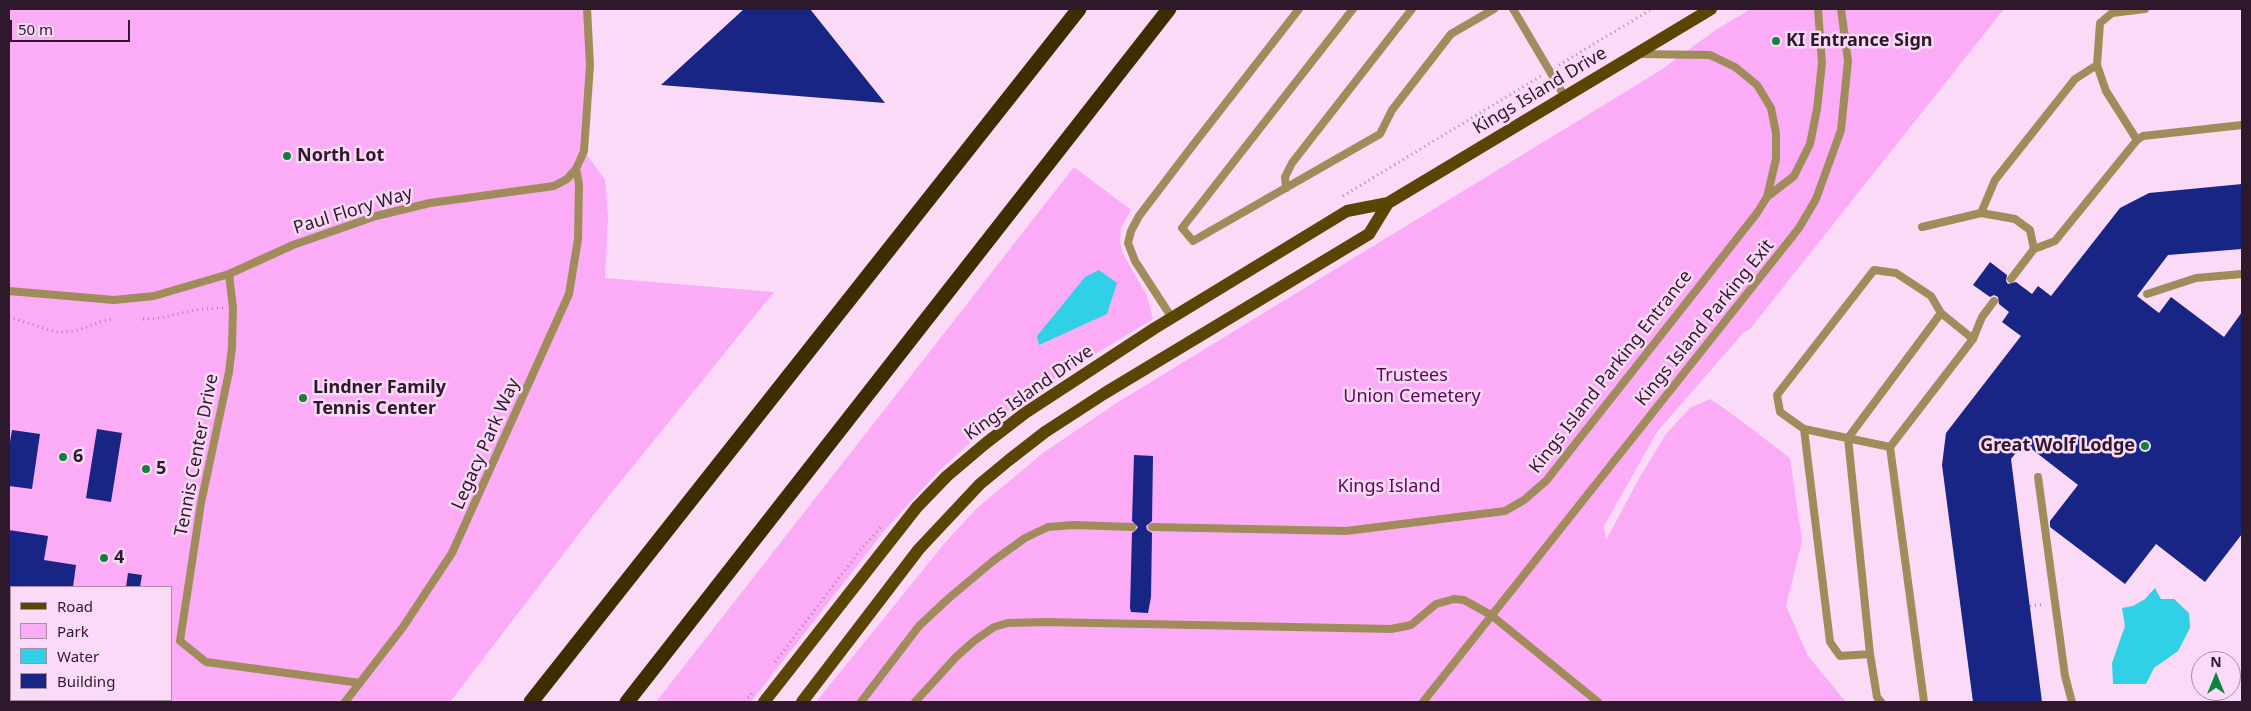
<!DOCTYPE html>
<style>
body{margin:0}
#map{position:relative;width:2251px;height:711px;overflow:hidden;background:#fadaf7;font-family:"Noto Sans",sans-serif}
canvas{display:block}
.frame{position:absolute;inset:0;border:10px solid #2d192b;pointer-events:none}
.legend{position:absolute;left:10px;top:586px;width:162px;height:115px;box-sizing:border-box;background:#fadaf7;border:1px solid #a88da5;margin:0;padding:6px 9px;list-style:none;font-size:15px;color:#2d192b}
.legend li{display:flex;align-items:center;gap:10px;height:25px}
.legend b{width:25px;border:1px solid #a88da5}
.north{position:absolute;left:2191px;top:651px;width:50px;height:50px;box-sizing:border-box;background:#fadaf7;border:1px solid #a88da5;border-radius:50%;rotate:0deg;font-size:14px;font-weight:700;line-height:20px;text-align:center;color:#2d192b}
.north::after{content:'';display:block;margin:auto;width:18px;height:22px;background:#108138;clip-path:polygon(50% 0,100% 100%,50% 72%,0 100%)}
.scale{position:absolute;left:10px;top:20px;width:120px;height:22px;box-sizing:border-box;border:2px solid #2d192b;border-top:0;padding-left:6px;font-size:15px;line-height:18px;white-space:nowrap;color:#2d192b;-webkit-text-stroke:4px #fadaf7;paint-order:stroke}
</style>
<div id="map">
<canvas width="2251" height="711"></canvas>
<div class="frame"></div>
<ul class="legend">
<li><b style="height:6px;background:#5a4502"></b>Road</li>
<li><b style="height:14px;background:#fcabf7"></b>Park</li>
<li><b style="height:14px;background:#30d0e6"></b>Water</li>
<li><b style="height:14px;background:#182585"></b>Building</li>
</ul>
<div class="north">N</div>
<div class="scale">50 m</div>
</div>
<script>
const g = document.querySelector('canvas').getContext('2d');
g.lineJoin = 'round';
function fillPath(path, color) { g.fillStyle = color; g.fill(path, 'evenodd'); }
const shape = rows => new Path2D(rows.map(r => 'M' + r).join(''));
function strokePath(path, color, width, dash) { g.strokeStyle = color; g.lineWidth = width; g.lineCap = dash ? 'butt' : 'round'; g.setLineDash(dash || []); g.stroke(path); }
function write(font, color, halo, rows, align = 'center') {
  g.font = font + ' "Noto Sans",sans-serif'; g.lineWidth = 5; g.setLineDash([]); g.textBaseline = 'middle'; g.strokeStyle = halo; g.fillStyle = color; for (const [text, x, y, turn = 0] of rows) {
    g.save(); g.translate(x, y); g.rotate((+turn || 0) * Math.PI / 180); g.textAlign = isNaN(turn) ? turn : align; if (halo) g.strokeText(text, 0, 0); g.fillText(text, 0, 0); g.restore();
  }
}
const green = shape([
 [9,9,587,9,590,65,584,151,605,180,608,217,605,278,774,292,591,518,450,702,9,702],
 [11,587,171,587,171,700,11,700],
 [1751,9,2004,9,1750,329,1744,332,1657,432,1604,526,1606,540,1641,475,1666,434,1690,408,1710,399,1732,414,1790,458,1802,541,1786,606,1808,656,1846,702,816,702,944,544,976,509,1043,453,1115,404,1661,70,1717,29],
 [1074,167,1131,210,1121,228,1120,240,1122,252,1147,296,1153,319,1051,381,995,420,939,471,884,531,751,702,656,702]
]);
const water = shape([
 [1099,270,1117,283,1107,314,1039,345,1037,336,1085,277],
 [2155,588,2161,599,2174,599,2189,613,2190,628,2178,651,2154,668,2146,684,2113,684,2112,663,2125,626,2122,608,2133,606,2145,599]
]);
const building = shape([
 [744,9,810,9,885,103,661,85],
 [2242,184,2242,249,2168,255,2137,296,2159,313,2171,297,2224,337,2242,312,2242,534,2205,582,2156,544,2125,584,2050,527,2050,521,2078,485,2024,443,2011,459,2042,702,1973,702,1942,465,1946,433,2021,336,2002,322,2009,312,1999,304,1998,297,1994,295,1990,297,1973,285,1990,262,2007,275,2006,281,2008,284,2016,282,2032,294,2038,286,2051,296,2120,208,2149,193],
 [97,429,122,433,111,502,86,498],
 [12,430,40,434,32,489,9,486,9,448],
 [1134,455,1153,456,1152,521,1146,526,1147,530,1152,533,1151,597,1148,613,1131,612,1130,608,1132,533,1136,530,1138,527,1132,521],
 [9,530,48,536,44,560,76,565,73,587,9,587],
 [128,573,142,575,140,587,126,587]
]);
const path = shape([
 [1559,65,1652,9],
 [1343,196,1541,76],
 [9,317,56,332,76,331,103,321,114,319],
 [143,319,154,319,200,309,223,308],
 [1025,395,1043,380,1082,357],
 [2030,606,2045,604],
 [775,662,862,548,881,527],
 [745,702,752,693]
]);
const lane = shape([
 [1353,9,1182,228,1193,241,1380,134,1392,110,1451,34,1494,9],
 [1513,9,1565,97],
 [1639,54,1710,55,1735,67,1757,85,1771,108,1776,133,1776,159,1767,197],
 [2137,140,2106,91,2097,65,2100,23,2112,13,2145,9],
 [1286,188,1285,177,1292,163,1412,9],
 [1981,213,1995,180,2075,79,2097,65],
 [1922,227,1981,213,2015,219,2030,230,2034,249,2011,279],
 [2034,249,2055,241,2137,140,2143,136,2242,125],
 [229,274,233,308,232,347,229,372,201,503,180,641,206,662,360,683],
 [9,291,114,300,154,296,229,274,293,245,376,216,430,203,554,186,567,179,576,169,584,151,590,65,587,9],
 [2147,294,2196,278,2242,274],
 [1172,318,1135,261,1128,243,1131,231,1139,216,1190,149,1299,9],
 [1804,429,1830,642,1840,656,1870,654],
 [1890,447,1804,429,1780,412,1777,395,1874,270,1896,273,1931,296,1941,313,1973,339],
 [2038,477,2065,676,2072,702],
 [1152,527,1346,531,1505,511,1524,500,1546,481,1757,213,1767,197,1794,176,1810,144,1817,109,1822,63,1818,9],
 [345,702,403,627,452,553,569,294,578,239,579,184,576,169],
 [861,702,919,626,949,598,993,561,1025,538,1048,527,1074,525,1132,527],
 [915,702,956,657,974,641,994,627,1008,623,1045,622,1391,629,1411,625,1436,604,1454,599,1464,600,1491,615,1598,702],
 [1423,702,1799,228,1816,199,1841,130,1848,61,1841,9],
 [1881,702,1877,697,1870,654,1848,438,1941,313],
 [1924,702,1890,447,1973,339,1982,317,1994,301]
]);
const primary = shape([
 [764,702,917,507,947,476,986,443,1025,413,1155,328,1347,211,1388,203,1711,9],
 [802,702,919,549,980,484,1009,460,1045,432,1105,393,1369,234,1388,203]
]);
const highway = shape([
 [531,702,1079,9],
 [627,702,1169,9]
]);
const markers = [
 [1776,41,5,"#108138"],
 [287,156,5,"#108138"],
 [303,398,5,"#108138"],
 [2145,446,5,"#108138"],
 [63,457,5,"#108138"],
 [146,469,5,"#108138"],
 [104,558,5,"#108138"]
];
const poiNames = [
 ["KI Entrance Sign",1786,41],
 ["North Lot",297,156],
 ["Lindner Family",313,388],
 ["Tennis Center",313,409],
 ["Great Wolf Lodge",2135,446,"right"],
 ["6",73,457],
 ["5",156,469],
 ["4",114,558]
];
const streetNames = [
 ["Kings Island Drive",1540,91,-31],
 ["Paul Flory Way",353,211,-17],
 ["Kings Island Parking Exit",1705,323,-51],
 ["Kings Island Parking Entrance",1611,372,-52],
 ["Kings Island Drive",1029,393,-35],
 ["Legacy Park Way",486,444,-66],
 ["Tennis Center Drive",197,455,-79]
];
const parkNames = [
 ["Trustees",1412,376],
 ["Union Cemetery",1412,397],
 ["Kings Island",1389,487]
];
fillPath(green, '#fcabf7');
fillPath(water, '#30d0e6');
fillPath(building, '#182585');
strokePath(path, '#a78ca5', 3, [1, 4]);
strokePath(lane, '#a08c5a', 8);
strokePath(primary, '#5a4502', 12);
strokePath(highway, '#3d2e00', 15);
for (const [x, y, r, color] of markers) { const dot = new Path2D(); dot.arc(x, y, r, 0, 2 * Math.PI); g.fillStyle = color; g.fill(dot); strokePath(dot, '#fadaf7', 2); }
write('bold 18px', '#2d192b', '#fadaf7', poiNames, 'left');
write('18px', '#2d192b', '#fadaf7', streetNames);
write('18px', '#5d035c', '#fadaf7', parkNames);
</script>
